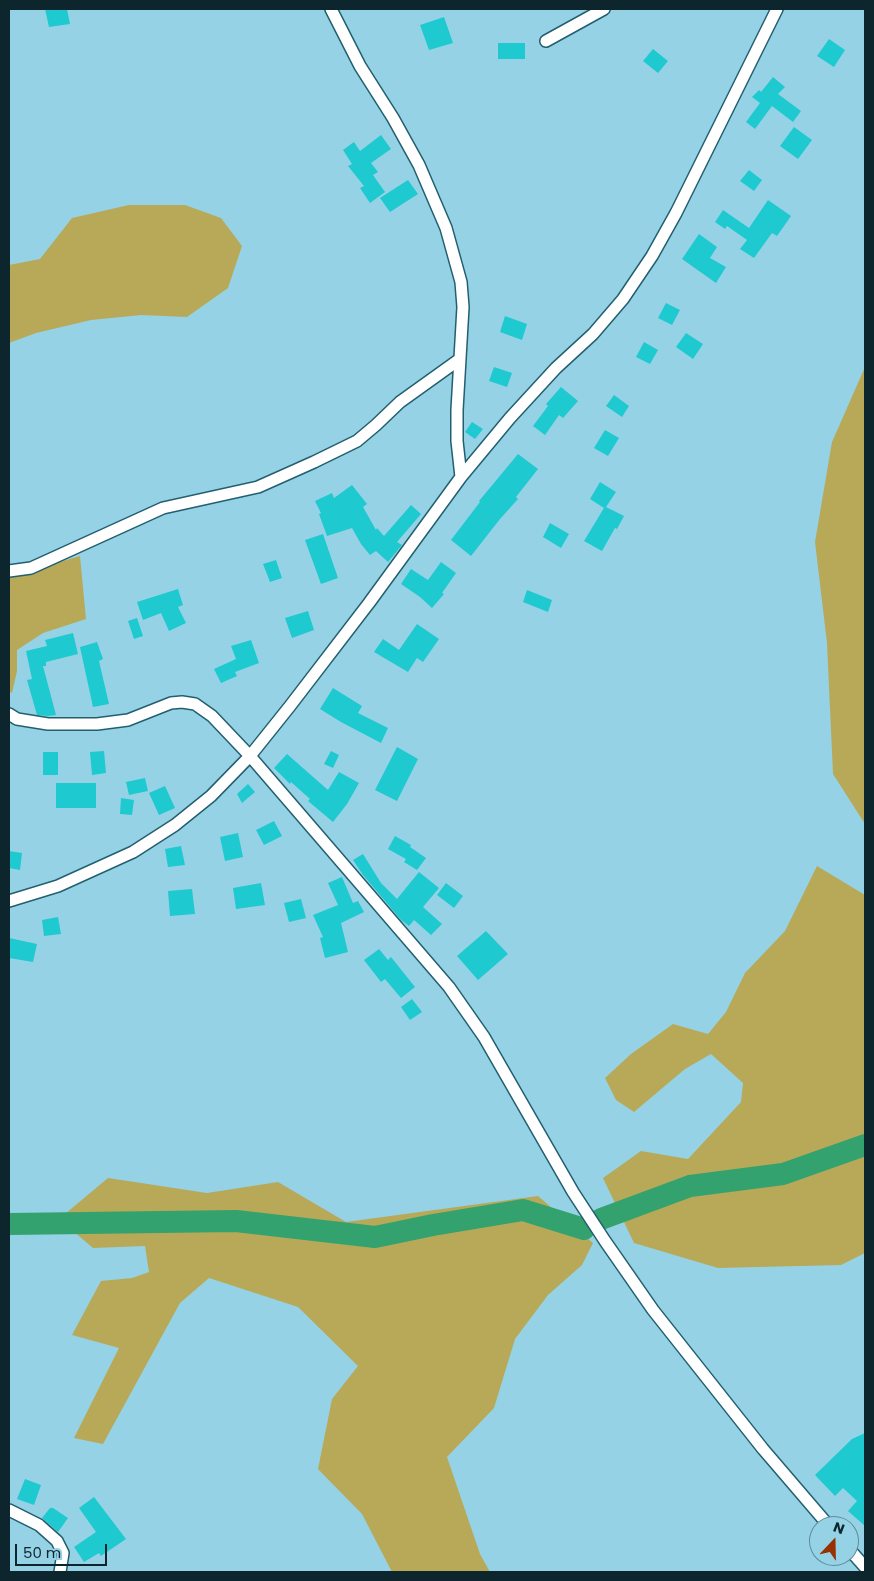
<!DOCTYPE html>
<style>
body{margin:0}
#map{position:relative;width:874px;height:1581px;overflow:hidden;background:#96d2e5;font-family:Poppins,sans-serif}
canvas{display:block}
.frame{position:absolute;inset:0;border:10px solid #0d262d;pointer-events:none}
.north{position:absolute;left:809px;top:1516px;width:50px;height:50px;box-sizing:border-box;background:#96d2e5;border:1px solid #5f8d9b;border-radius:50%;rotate:21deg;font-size:14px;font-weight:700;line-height:20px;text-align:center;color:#0d262d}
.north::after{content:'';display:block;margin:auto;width:18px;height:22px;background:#973204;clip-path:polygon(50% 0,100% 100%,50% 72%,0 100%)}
.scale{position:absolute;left:15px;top:1544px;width:92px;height:22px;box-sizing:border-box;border:2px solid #0d262d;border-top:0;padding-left:6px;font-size:15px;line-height:18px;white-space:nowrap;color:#0d262d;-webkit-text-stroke:4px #96d2e5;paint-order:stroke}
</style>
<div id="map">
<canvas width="874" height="1581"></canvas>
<div class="frame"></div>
<div class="north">N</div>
<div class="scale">50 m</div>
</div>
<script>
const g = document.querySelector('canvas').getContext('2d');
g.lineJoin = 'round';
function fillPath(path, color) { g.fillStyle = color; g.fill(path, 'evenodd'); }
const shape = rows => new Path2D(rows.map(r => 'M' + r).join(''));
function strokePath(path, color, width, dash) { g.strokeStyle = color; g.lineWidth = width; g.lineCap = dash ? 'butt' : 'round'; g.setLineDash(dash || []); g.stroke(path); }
const green = shape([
 [129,205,185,205,221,218,242,246,228,288,187,317,141,315,91,320,36,333,9,343,9,265,40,259,72,218],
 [865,367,865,824,833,774,827,643,815,542,832,442],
 [80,556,86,619,43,633,17,650,17,671,12,693,9,691,9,577],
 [817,866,865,895,865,1253,841,1265,718,1268,634,1243,603,1178,641,1151,688,1159,741,1102,743,1083,711,1054,685,1069,634,1112,616,1100,605,1078,631,1054,673,1024,708,1034,726,1012,745,973,785,931],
 [108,1178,207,1193,278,1182,346,1222,538,1196,593,1243,582,1265,548,1295,515,1339,494,1408,447,1457,480,1554,490,1572,392,1572,362,1514,318,1469,332,1399,358,1366,298,1307,209,1278,180,1303,103,1444,74,1438,119,1348,72,1335,101,1281,132,1278,149,1272,145,1246,93,1248,59,1219]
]);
const river = shape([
 [601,1219,690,1186,783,1174,865,1145],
 [9,1224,236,1221,375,1237,433,1225,523,1210,584,1229]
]);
const building = shape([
 [45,9,67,9,70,24,49,27],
 [444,17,453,43,429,50,420,25],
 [829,39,845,50,834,67,817,56],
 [498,43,525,43,525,59,498,59],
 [653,49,668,61,658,73,643,61],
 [773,77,785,87,778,94,801,111,793,122,772,106,755,129,746,122,760,103,752,97,759,90,761,92],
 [794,127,812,140,798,159,780,146],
 [381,135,391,149,371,163,378,172,373,175,385,192,370,203,360,188,364,186,348,166,352,164,343,150,354,142,360,151],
 [749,170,762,180,754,191,740,181],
 [408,180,418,194,390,212,380,198],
 [768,200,791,216,777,236,772,233,754,258,740,249,747,240,727,226,725,229,715,222,723,210,749,228],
 [699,234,717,247,710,258,726,267,716,283,682,259],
 [666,303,680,310,672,325,658,318],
 [505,316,527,324,522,340,500,332],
 [686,333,703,344,693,359,676,347],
 [644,342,658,350,650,364,636,357],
 [494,367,512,373,507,387,489,381],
 [561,387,578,401,563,418,559,415,545,435,533,426,548,406,546,404],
 [614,395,629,406,622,417,606,406],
 [472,422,483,429,475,439,465,432],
 [605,430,619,438,608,456,594,448],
 [518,454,538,469,516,497,518,499,500,519,471,556,451,540,480,502,479,501],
 [600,482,616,492,606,507,624,516,617,529,615,528,602,551,584,541,604,508,590,499],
 [352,485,367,504,363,507,376,530,377,528,384,536,411,505,421,514,397,542,402,545,388,562,376,551,370,555,361,544,352,528,327,536,319,514,321,513,315,501,332,493,334,498],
 [550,523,569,534,561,548,543,537],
 [323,534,338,578,321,584,305,540],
 [276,560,282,578,270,582,263,564],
 [441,562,456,573,442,593,444,594,432,608,420,597,401,584,411,569,428,580],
 [178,589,183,605,178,607,186,623,169,631,161,613,143,620,137,602],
 [527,590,552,600,548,612,523,602],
 [308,611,314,630,292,638,285,618],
 [137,618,143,636,134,639,128,621],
 [417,624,439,639,423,662,417,658,408,672,374,652,383,639,399,650],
 [73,633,78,654,46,662,46,666,43,666,56,715,48,716,37,715,27,680,32,679,26,651,47,646,45,640],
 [251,640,259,663,235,672,237,676,221,683,214,669,236,659,231,646],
 [97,642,103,659,99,661,109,704,93,707,80,647],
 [333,688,362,706,358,713,388,728,381,743,341,722,320,709],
 [397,747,418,759,397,801,375,790],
 [104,751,106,773,92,775,90,752],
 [331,751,339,755,333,768,324,764],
 [43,752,58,752,58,775,43,775],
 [287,754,328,790,339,772,359,783,347,804,333,822,308,801,310,799,291,782,290,784,274,768],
 [145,778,148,791,129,795,126,782],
 [56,783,96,783,96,808,56,808],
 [248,784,255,792,242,803,237,794],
 [165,786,175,808,159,815,149,793],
 [121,798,134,800,132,815,120,814],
 [274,821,282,836,264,845,256,830],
 [238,833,243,857,225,861,220,837],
 [395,836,411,845,410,847,426,858,417,870,404,862,406,859,388,849],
 [181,846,185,865,168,867,165,849],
 [9,851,22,853,20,870,9,868],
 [363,854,381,883,397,899,419,872,439,888,423,907,442,924,431,935,414,920,409,926,401,920,363,875,353,860],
 [342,877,353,903,358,901,364,912,341,923,348,952,325,958,320,938,323,937,313,915,338,905,328,883],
 [261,883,265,905,236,909,233,888],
 [446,883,463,896,454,908,437,895],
 [192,889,195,914,170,916,168,891],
 [301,899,306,918,289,922,284,903],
 [58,917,61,934,44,936,42,920],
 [486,931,508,954,478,980,457,956],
 [9,938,37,944,33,962,9,958],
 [379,949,388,960,391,957,415,987,401,998,385,979,381,982,364,960],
 [412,999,422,1012,410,1020,401,1007],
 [865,1433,865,1526,848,1511,857,1501,843,1488,835,1496,815,1475,852,1439],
 [25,1479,41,1485,34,1505,17,1499],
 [94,1497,126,1539,101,1556,99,1553,84,1562,74,1547,96,1532,79,1508],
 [50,1508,53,1508,68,1518,58,1532,42,1518]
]);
const minor = shape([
 [331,9,360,66,393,118,419,165,446,228,461,282,463,307,457,410,457,441,461,477],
 [546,41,604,9],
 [9,571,31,568,163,508,258,487,314,462,357,441,376,425,400,402,460,359],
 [9,714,17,719,48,724,97,724,128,720,171,703,182,702,195,704,212,716,250,756,449,987,484,1037,573,1192,605,1241,653,1310,763,1449,829,1526],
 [9,901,58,886,133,852,175,825,211,796,250,756,290,706,369,603,461,477,510,418,556,368,593,334,623,299,652,256,676,213,777,9],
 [9,1510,39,1525,57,1541,63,1553,60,1572],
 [849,1549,865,1567]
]);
fillPath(green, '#b7a957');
strokePath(river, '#33a26f', 22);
fillPath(building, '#1ec9d0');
strokePath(minor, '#225f6f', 14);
strokePath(minor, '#fff', 11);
</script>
